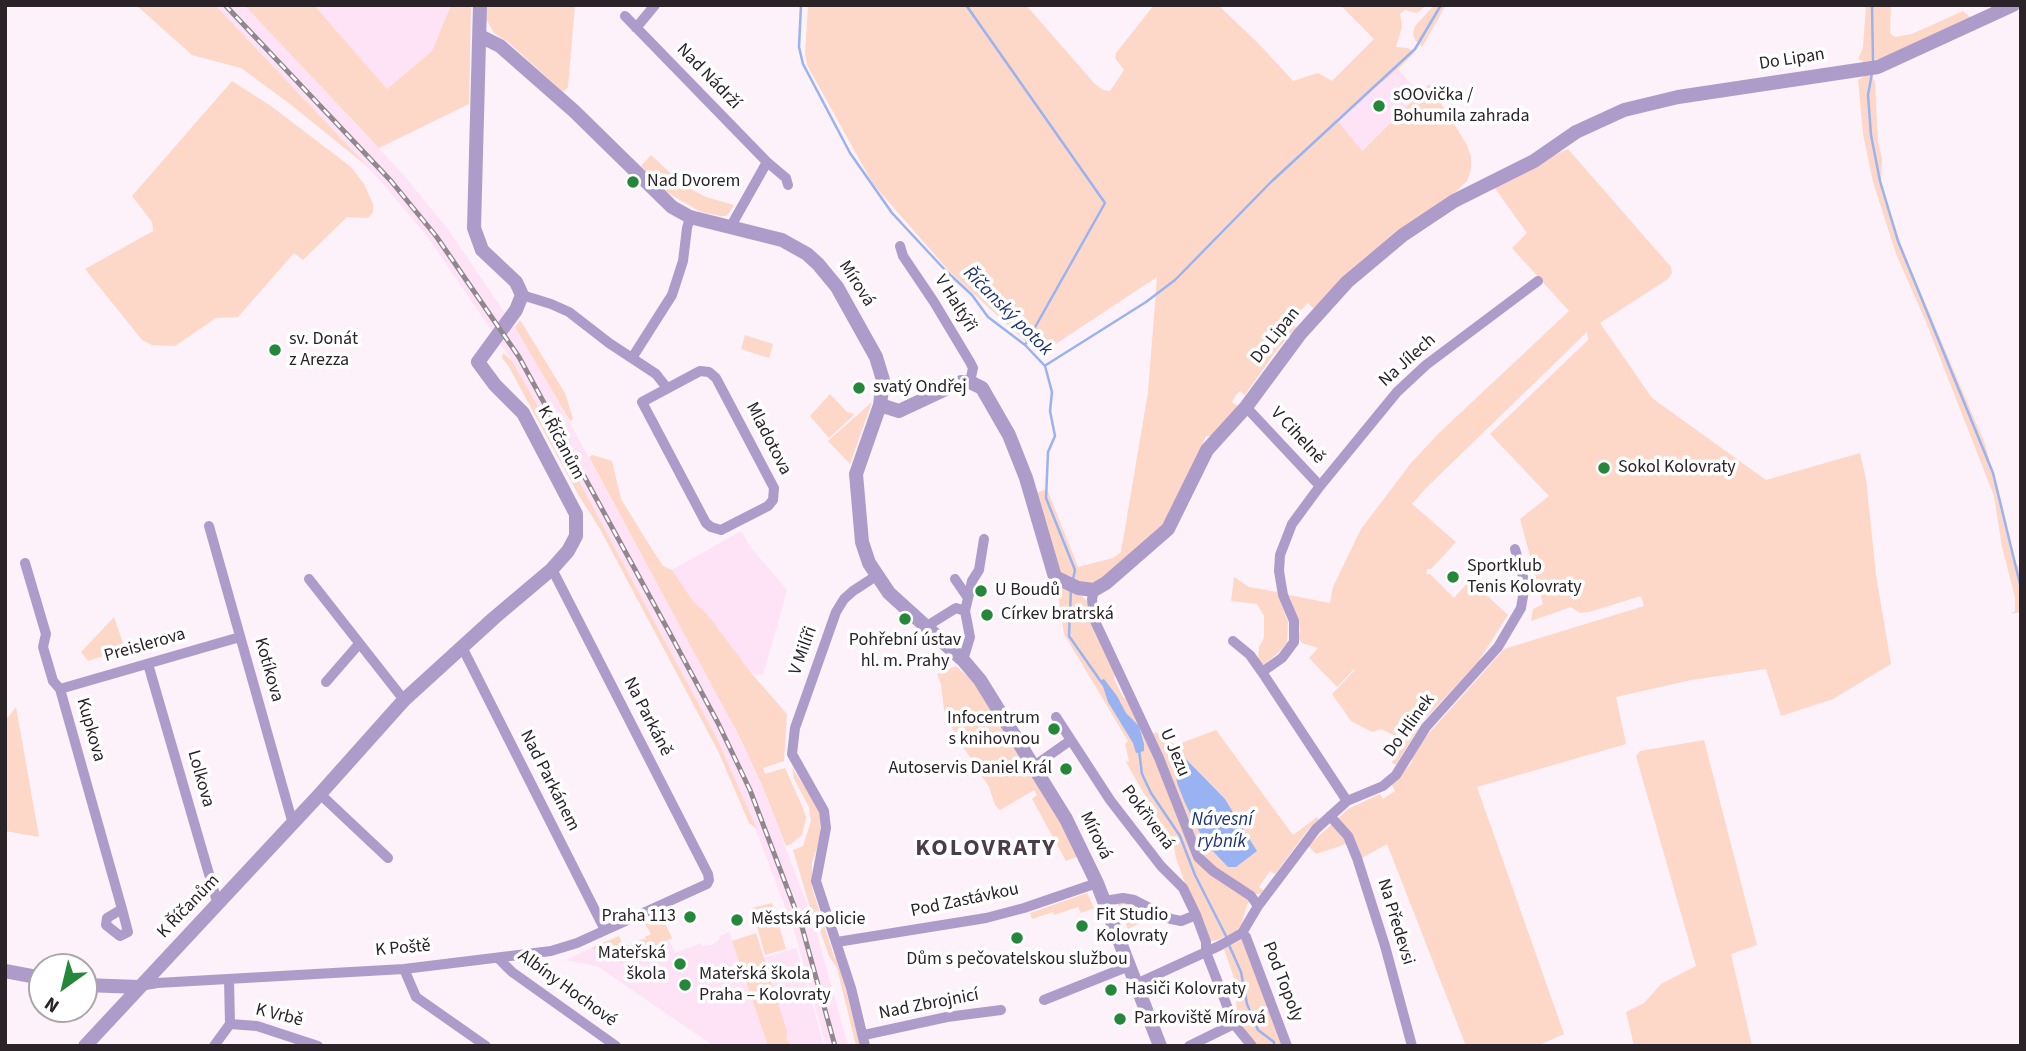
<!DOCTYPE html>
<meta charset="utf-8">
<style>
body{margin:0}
#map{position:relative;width:2026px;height:1051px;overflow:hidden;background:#fdf1fa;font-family:"Source Sans 3",sans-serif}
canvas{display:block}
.frame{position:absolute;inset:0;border:7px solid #2a2328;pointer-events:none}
.north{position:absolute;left:28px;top:953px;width:70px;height:70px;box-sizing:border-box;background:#fff;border:2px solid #aaa7a9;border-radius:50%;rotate:214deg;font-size:19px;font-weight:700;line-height:28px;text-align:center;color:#2a2328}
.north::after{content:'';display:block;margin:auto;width:24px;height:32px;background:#25873a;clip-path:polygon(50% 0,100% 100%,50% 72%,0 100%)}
</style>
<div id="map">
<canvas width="2026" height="1051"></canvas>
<div class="frame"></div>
<div class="north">N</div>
</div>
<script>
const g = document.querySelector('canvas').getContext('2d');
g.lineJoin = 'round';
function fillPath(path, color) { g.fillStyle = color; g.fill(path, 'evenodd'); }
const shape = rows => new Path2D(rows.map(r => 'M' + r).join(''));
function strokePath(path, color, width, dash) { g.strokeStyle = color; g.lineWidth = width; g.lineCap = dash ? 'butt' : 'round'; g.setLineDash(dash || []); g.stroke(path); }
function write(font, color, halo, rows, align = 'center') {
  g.font = font + ' "Source Sans 3",sans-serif'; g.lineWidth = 7; g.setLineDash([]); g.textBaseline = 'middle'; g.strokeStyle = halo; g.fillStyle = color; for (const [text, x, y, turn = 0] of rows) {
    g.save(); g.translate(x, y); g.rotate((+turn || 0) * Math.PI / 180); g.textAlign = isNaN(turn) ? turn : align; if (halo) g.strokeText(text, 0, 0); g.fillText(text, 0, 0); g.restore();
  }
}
const built = shape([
 [215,5,244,5,401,172,447,228,530,350,716,691,762,785,814,923,848,1046,826,1046,794,930,742,794,697,701,512,361,430,240,385,186],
 [314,5,451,5,432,51,387,89],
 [1398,69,1419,93,1361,151,1335,119],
 [741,531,751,548,787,590,763,675,752,674,707,614,693,601,672,570],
 [729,932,768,1046,714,1046,597,966,565,960,591,948,620,963,669,940,675,953,701,943,702,946,712,945,720,939,719,936],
 [796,948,818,1024,824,1046,792,1046,786,1038,763,958]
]);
const green = shape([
 [136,5,215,5,368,167,290,104,241,68,192,55],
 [244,5,314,5,387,89,432,51,451,5,471,5,469,104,379,148],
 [484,5,575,5,568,87,563,92,508,42,494,33,484,15],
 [808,5,1026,5,1094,83,1103,90,1110,91,1124,70,1115,58,1116,53,1154,5,1218,5,1259,44,1293,81,1318,73,1332,81,1374,39,1340,5,1427,5,1417,13,1405,10,1400,14,1402,27,1396,47,1408,48,1414,53,1398,69,1336,119,1362,151,1429,84,1467,145,1471,157,1471,170,1467,181,1459,189,1409,224,1362,260,1314,309,1308,303,1290,321,1296,328,1276,351,1245,395,1240,391,1236,395,1232,402,1238,406,1214,436,1206,436,1175,509,1163,526,1098,583,1081,584,1059,574,1036,493,1047,489,1078,567,1113,558,1121,552,1148,392,1157,277,1042,353,1026,342,948,270,873,184,807,65,805,54],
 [1434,5,1446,5,1422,47,1415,40,1413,34,1415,26],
 [1866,5,1891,5,1890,33,1895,37,1912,34,1963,11,1972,19,1888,57,1864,62,1858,59,1863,48],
 [1866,75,1872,76,1875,82,1878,142,1882,158,1881,182,1901,246,1985,444,2003,509,2014,564,2021,567,2021,612,2011,614,2015,611,2015,597,2002,547,1994,496,1926,322,1896,254,1873,182,1863,134,1858,80],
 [232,81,271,106,351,167,364,184,373,204,373,212,368,218,347,217,303,260,294,253,238,317,216,318,175,346,152,345,142,340,85,269,153,231,152,222,132,196],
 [1568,149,1671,267,1672,273,1668,279,1600,323,1652,398,1766,480,1860,453,1866,479,1876,575,1891,664,1833,699,1781,716,1766,669,1691,680,1616,697,1626,744,1477,787,1564,1034,1537,1046,1466,1046,1387,844,1362,858,1355,841,1316,854,1308,846,1348,809,1380,794,1383,799,1395,791,1392,785,1412,762,1413,751,1504,649,1644,606,1641,596,1589,612,1580,613,1571,607,1531,621,1533,609,1543,604,1520,519,1549,496,1490,434,1588,340,1587,332,1426,488,1412,504,1456,542,1431,569,1427,569,1426,574,1430,574,1454,598,1470,580,1508,615,1478,662,1422,722,1396,765,1392,763,1399,738,1381,729,1372,732,1351,721,1332,694,1355,670,1354,669,1337,687,1309,658,1318,648,1302,643,1298,638,1300,631,1299,621,1289,595,1330,603,1333,587,1361,529,1411,463,1439,433,1569,311,1512,248,1527,233,1491,183],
 [651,155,683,185,706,197,734,205,729,213,726,216,720,216,701,212,666,192,641,166],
 [520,320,565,393,573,419,570,421,515,327],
 [745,335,773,344,769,358,741,349],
 [503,353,512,361,554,435,697,701,719,743,757,829,749,823,718,751,600,529,579,496,509,367,502,358],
 [830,394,847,412,855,414,829,438,810,416],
 [872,402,850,464,828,441],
 [593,455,612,461,621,499,650,546,663,566,672,570,693,601,707,614,752,674,787,714,784,761,763,768,765,774,785,768,803,808,806,818,802,835,791,844,786,846,762,785,738,734,589,457],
 [1234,577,1249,587,1277,592,1288,622,1287,643,1278,653,1263,665,1258,659,1259,647,1264,638,1264,616,1257,604,1231,601],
 [1061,586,1081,595,1087,601,1116,672,1114,679,1123,697,1129,701,1144,738,1156,732,1176,745,1216,730,1293,835,1317,817,1319,820,1307,831,1275,874,1270,871,1259,887,1264,891,1260,894,1255,894,1247,905,1241,925,1236,931,1217,940,1206,942,1176,858,1174,847,1126,762,1129,761,1125,744,1128,741,1064,634,1058,594],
 [1185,758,1225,799,1257,851,1205,843,1177,783,1175,761],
 [114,617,125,649,88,661,81,652],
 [956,666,976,684,1040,786,1079,856,1066,861,1032,799,1037,795,1034,790,1000,810,995,805,989,787,955,734,944,710,941,684,937,674],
 [16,707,39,837,5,831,5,721],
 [1704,740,1757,945,1731,954,1752,1046,1634,1046,1626,1012,1644,1003,1661,984,1696,966,1636,756,1640,751],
 [792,768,814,800,820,815,821,835,812,863,812,888,834,956,839,962,860,1046,856,1046,837,968,829,956,816,919,813,917,793,850,803,846,811,821,809,807,794,779],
 [1087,893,1094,908,1081,913,1078,907,1054,915,1053,912,1032,919,1030,913],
 [1117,902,1134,904,1156,915,1128,929],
 [772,903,786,949,765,955,752,908],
 [662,916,672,938,645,952,639,940,646,939,645,937,651,934,645,924],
 [756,933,787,1032,786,1038,792,1046,768,1046,732,941],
 [619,936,623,945,632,945,636,952,629,955,630,958,620,963,591,948],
 [1246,937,1287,1046,1252,1046,1234,1024,1237,1011,1235,990,1233,975,1224,949]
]);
const water = shape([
 [1104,679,1117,696,1126,713,1139,726,1144,744,1144,751,1136,753,1133,743,1108,702,1101,680],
 [1182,757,1185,758,1225,799,1257,851,1236,867,1228,867,1205,843,1185,803,1177,783,1175,766,1175,761]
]);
const stream = shape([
 [801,5,799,47,803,64,850,153,892,213,945,270,972,295,988,317,1025,345,1045,366,1052,392,1050,411,1055,436,1048,452,1046,498,1075,570,1073,579],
 [966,5,1105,203,1025,345],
 [1872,5,1873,60],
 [1872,73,1868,95,1871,135,1880,181,1898,241,1993,473,2021,588],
 [1046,365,1146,302,1175,280,1271,182,1415,49,1441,5],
 [1071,589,1069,636,1104,686],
 [1139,750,1142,774,1151,793,1180,836,1195,875,1227,938],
 [1229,945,1241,972,1247,1004,1258,1030,1274,1042,1274,1046]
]);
const minor = shape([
 [625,16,767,162,786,178,788,185],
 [636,28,655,5],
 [731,226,767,162],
 [900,246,903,256,934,302,970,362,973,368,970,382],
 [522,295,551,304,569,312,609,343,656,374,667,388],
 [632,358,672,295,683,261,687,228,690,217],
 [700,371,709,372,716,378,774,488,773,500,768,506,721,530,711,527,706,523,642,402,700,371],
 [1246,407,1320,486,1292,524,1280,555,1279,571,1283,595,1294,621,1294,642,1282,658,1262,672,1347,801],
 [1320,486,1397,392,1426,365,1538,281],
 [209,526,293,824],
 [25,563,46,634,43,647,53,681,60,689,122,909,128,932,120,936,106,925,107,918,122,909],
 [309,579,404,700],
 [955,579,968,598],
 [1094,590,1092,599,1094,619,1159,758,1198,857,1213,871,1251,896,1258,906],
 [927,626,956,608,965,611],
 [1233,641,1250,655,1262,672],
 [462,647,605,930],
 [963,660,970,637,965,611,972,581,979,570,984,539],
 [148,664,218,905],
 [326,682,359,644],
 [60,689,240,637],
 [1071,740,1110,800,1161,866,1183,888,1196,915,1206,942,1206,952,1234,1024,1252,1046],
 [1034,766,1071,740,1056,717],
 [320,794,388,858],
 [1330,816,1348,836,1357,858,1385,946,1412,1046],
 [1104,901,1123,898,1134,900,1171,919,1181,921,1196,915],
 [1242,933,1246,937,1287,1046],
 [837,942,986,918,1024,908,1097,883],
 [499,959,512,972,616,1046],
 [404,969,416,997,486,1046],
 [1136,984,1219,946,1242,933,1258,906,1316,829,1347,801,1383,786,1396,775,1426,727,1498,647,1521,608,1525,584,1515,549],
 [140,986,157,983,404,969,551,951,577,943,707,884,709,880,708,874,552,569],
 [1044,1000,1129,966],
 [230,1024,257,1026,318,1046],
 [864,1035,947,1017,1001,1010],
 [214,1046,230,1024,229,980],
 [865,1046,851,988,816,881,826,828,824,811,792,754,795,728,836,612,844,599,853,591,876,576],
 [1189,1046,1234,1024]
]);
const tertiary = shape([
 [480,36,500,46,574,111,672,207,690,217,782,240,807,254,818,264,837,287,876,357,883,380,880,405,856,474,862,542,869,563,889,593,963,660,980,680,1066,819,1097,883,1160,1046],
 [880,405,899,411,961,382,970,382,982,388,1009,435,1026,478,1055,577,1078,588,1094,590,1106,583,1168,529,1207,450,1246,407,1300,334,1347,282,1403,235,1454,201,1534,161,1576,132,1624,110,1678,97,1878,67,2013,5],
 [5,971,42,978],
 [84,985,139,987],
 [85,1046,320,794,404,700,494,618,552,569,568,551,576,536,576,514,523,413,495,385,478,362,516,310,522,295,516,282,482,250,474,228,480,5]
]);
const rail = shape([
 [225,5,391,181,436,236,519,357,668,630,718,723,750,790,802,927,835,1046]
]);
const markers = [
 [1379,106,7,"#25873a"],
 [633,182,7,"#25873a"],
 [275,350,7,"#25873a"],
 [859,388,7,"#25873a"],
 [1604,468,7,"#25873a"],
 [1453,577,7,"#25873a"],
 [981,591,7,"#25873a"],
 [987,615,7,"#25873a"],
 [905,619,7,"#25873a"],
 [1054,729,7,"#25873a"],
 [1066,769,7,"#25873a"],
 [690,917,7,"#25873a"],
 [737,920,7,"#25873a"],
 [1082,926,7,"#25873a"],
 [1017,938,7,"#25873a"],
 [680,964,7,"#25873a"],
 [685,985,7,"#25873a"],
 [1111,990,7,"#25873a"],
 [1120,1019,7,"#25873a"]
];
const streetNames = [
 ["Do Lipan",1792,60,-9],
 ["Nad Nádrží",708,77,46],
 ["Mírová",856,284,57],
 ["V Haltýři",955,304,58],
 ["Do Lipan",1276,336,-51],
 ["Na Jílech",1408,361,-42],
 ["V Cihelně",1297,436,47],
 ["Mladotova",768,439,63],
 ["K Říčanům",560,443,62],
 ["Preislerova",145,646,-16],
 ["V Milíři",804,651,-70],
 ["Kotíkova",268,670,74],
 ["Na Parkáně",647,717,63],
 ["Do Hlinek",1410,726,-54],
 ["Kupkova",90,730,74],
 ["U Jezu",1174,753,67],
 ["Lolkova",200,779,74],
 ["Nad Parkánem",549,781,63],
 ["Pokřivená",1147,818,53],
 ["Mírová",1095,836,64],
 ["Pod Zastávkou",965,901,-12],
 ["K Říčanům",189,907,-46],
 ["Na Předevsi",1395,922,73],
 ["K Poště",403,949,-5],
 ["Pod Topoly",1282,982,69],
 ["Albíny Hochové",567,989,36],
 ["Nad Zbrojnicí",929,1005,-11],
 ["K Vrbě",279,1016,14]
];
const poiNames = [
 ["sOOvička /",1393,96],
 ["Bohumila zahrada",1393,117],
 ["Nad Dvorem",647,182],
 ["sv. Donát",289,340],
 ["z Arezza",289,361],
 ["svatý Ondřej",873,388],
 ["Sokol Kolovraty",1618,468],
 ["Sportklub",1467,567],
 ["Tenis Kolovraty",1467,588],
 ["U Boudů",995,591],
 ["Církev bratrská",1001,615],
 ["Pohřební ústav",905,641,"center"],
 ["hl. m. Prahy",905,662,"center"],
 ["Infocentrum",1040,719,"right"],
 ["s knihovnou",1040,740,"right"],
 ["Autoservis Daniel Král",1052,769,"right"],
 ["Fit Studio",1096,916],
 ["Kolovraty",1096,937],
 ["Praha 113",676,917,"right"],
 ["Městská policie",751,920],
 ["Mateřská",666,954,"right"],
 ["škola",666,975,"right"],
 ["Dům s pečovatelskou službou",1017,960,"center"],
 ["Mateřská škola",699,975],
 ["Praha – Kolovraty",699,996],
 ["Hasiči Kolovraty",1125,990],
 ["Parkoviště Mírová",1134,1019]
];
const waterNames = [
 ["Říčanský potok",1007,312,45],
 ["Návesní",1222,821],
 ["rybník",1222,843]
];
const districtNames = [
 ["KOLOVRATY",986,850]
];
fillPath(built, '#fee2f6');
fillPath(green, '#fdd8c8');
fillPath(water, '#99b2f1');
strokePath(stream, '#99b2f1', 2.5);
strokePath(minor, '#ad9cca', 10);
strokePath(tertiary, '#ad9cca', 14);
strokePath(rail, '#91888f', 5);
strokePath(rail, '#fff', 2.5, [8]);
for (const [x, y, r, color] of markers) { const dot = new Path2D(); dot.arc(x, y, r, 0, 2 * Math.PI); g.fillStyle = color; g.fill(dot); strokePath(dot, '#fff', 2.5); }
write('18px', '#2a2328', '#fff', streetNames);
write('18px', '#2a2328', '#fff', poiNames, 'left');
write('italic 19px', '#1d3279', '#fff', waterNames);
g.letterSpacing = '2px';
write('bold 24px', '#4c3c48', '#fff', districtNames);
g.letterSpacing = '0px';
</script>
